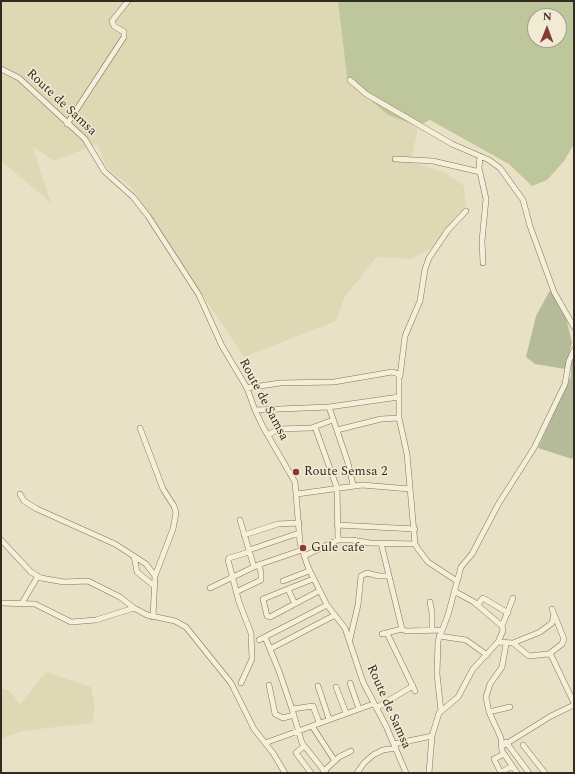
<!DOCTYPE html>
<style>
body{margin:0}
#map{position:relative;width:575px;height:774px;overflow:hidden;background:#e9e1c6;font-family:Spectral,serif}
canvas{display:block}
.frame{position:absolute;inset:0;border:2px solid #342b20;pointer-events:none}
.north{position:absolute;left:527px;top:8px;width:40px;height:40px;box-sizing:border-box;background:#f1ebd4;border:1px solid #a59e8c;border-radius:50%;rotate:1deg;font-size:11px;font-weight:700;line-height:16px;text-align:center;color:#342b20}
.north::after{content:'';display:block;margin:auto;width:14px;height:18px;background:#8a3a35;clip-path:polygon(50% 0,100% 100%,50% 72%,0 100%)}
</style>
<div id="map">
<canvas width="575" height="774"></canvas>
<div class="frame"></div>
<div class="north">N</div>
</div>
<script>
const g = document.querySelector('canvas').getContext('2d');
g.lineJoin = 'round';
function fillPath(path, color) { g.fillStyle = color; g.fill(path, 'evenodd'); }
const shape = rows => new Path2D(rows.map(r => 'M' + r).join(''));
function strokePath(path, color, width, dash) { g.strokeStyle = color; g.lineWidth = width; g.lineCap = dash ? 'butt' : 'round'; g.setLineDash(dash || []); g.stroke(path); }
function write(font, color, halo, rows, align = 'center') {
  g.font = font + ' Spectral,serif'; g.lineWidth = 3; g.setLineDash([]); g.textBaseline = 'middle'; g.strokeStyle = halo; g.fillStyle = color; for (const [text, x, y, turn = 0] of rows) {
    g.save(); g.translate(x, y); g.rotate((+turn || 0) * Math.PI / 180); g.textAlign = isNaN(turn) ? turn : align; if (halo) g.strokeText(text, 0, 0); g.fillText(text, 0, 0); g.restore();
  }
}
const farmland = shape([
 [1,1,338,1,347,77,418,126,411,162,446,173,464,186,466,206,432,247,412,259,376,257,344,298,336,321,244,357,130,186,107,168,97,144,54,161,33,147,51,203,1,161],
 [46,672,91,687,95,707,92,723,22,731,1,739,1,688,9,690,20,704]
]);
const green = shape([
 [338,1,574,1,574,144,564,161,547,180,532,186,509,164,430,120,418,126,388,115,359,90,347,77],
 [535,16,559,16,559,40,535,40]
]);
const cemetery = shape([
 [552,290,566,318,572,342,565,369,535,364,526,357,536,316,549,292],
 [574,357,574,455,572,459,538,448,571,376,571,362]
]);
const minor = shape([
 [1,69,19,78,85,139,104,171,133,197,148,216,199,295,222,346,247,388,255,410,263,427,295,482,300,543,308,567,327,605,345,628,363,682,386,726,406,773],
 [350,80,366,94,452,144,489,160,500,168,523,200,530,226,554,292,574,327],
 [67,124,124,37,124,32,114,26,112,21,128,1],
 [480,156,479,168,486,199,482,241,483,263],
 [395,159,433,161,480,172],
 [400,376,405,336,420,301,425,269,429,258,448,230,466,211],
 [247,388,280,383,334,382,392,372,399,374,399,418,407,454,415,544,418,549,428,562,457,581],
 [329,407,348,463,353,485],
 [255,410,329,407,399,397],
 [315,427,337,488,338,540],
 [140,428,163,489,174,506,176,513,173,529,155,576,153,617],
 [337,430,381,419,399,418],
 [268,435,278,429,311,428,333,420],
 [20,494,24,501,37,509,115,544,146,564,155,576],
 [297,494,362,485,410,489],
 [240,520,254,567],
 [337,525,415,529],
 [244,535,278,524,299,523],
 [1,540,31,572,41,578,64,582,88,581,120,597,134,608,147,615,175,621,186,627,231,683,254,729,273,753,285,773],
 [381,543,402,629,406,631,442,630],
 [249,550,299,533],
 [134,556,137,572,153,585],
 [304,556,338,540,352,540,370,543,415,544],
 [313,579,263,599,267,616,270,617,319,591],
 [283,581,309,571],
 [210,588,258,565,302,550],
 [288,589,295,604],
 [236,592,261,580,261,573,259,565],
 [430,602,432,613,432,630],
 [1,603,35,604,71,622,96,620,134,608],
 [22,603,38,576],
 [477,605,483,598,508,613],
 [502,626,513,598],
 [387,633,415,691],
 [382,634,402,629],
 [439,636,466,640,487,655],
 [265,637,279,671,292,709],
 [350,639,358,605,361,576,367,573,379,576,388,576],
 [259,640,327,605],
 [498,642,513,643,529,656,548,654,551,655,574,703],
 [513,643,540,632,552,623,554,614],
 [506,644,502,667,490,684,486,697,489,712,501,738,502,751,517,773],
 [270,649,335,615],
 [549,654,562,644,564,639,552,609],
 [241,683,252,659,251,633,239,602,228,560,229,558,249,552],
 [350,683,359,709],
 [269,685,275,714,283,718,294,715],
 [318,686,329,719],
 [336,687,346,713],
 [376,708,413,686],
 [441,711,437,674,438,641,448,615,461,567,472,554,499,503,534,448,565,384,569,361,574,350],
 [489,712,510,707],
 [319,722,313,706,292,709,302,743,326,773],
 [312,726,335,761],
 [506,742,529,773],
 [265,743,373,704],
 [394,744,432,736],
 [523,745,545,773],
 [304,746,296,753,311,773],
 [501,747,551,716,574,705],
 [323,772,339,757,351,751],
 [357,773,364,763,373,755,383,750,396,748],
 [429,773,432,736,439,713,458,697,473,669,498,642,503,631,502,626,474,602,454,591],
 [500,773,512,766],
 [501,773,494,759,504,754]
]);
const markers = [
 [296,472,4,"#8a3a35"],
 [303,548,4,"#8a3a35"]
];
const streetNames = [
 ["Route de Samsa",61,103,43],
 ["Route de Samsa",263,400,62],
 ["Route de Samsa",388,707,66]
];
const poiNames = [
 ["Route Semsa 2",304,472],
 ["Gule cafe",311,548]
];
fillPath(farmland, '#ddd9b4');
fillPath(green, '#bec69b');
fillPath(cemetery, '#b5bb99');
strokePath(minor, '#82735e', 6);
strokePath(minor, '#f5eed8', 5);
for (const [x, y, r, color] of markers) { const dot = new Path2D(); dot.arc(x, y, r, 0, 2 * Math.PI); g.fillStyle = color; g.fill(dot); strokePath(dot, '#f1ebd4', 1.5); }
write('13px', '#342b20', '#f1ebd4', streetNames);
write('13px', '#342b20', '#f1ebd4', poiNames, 'left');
</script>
